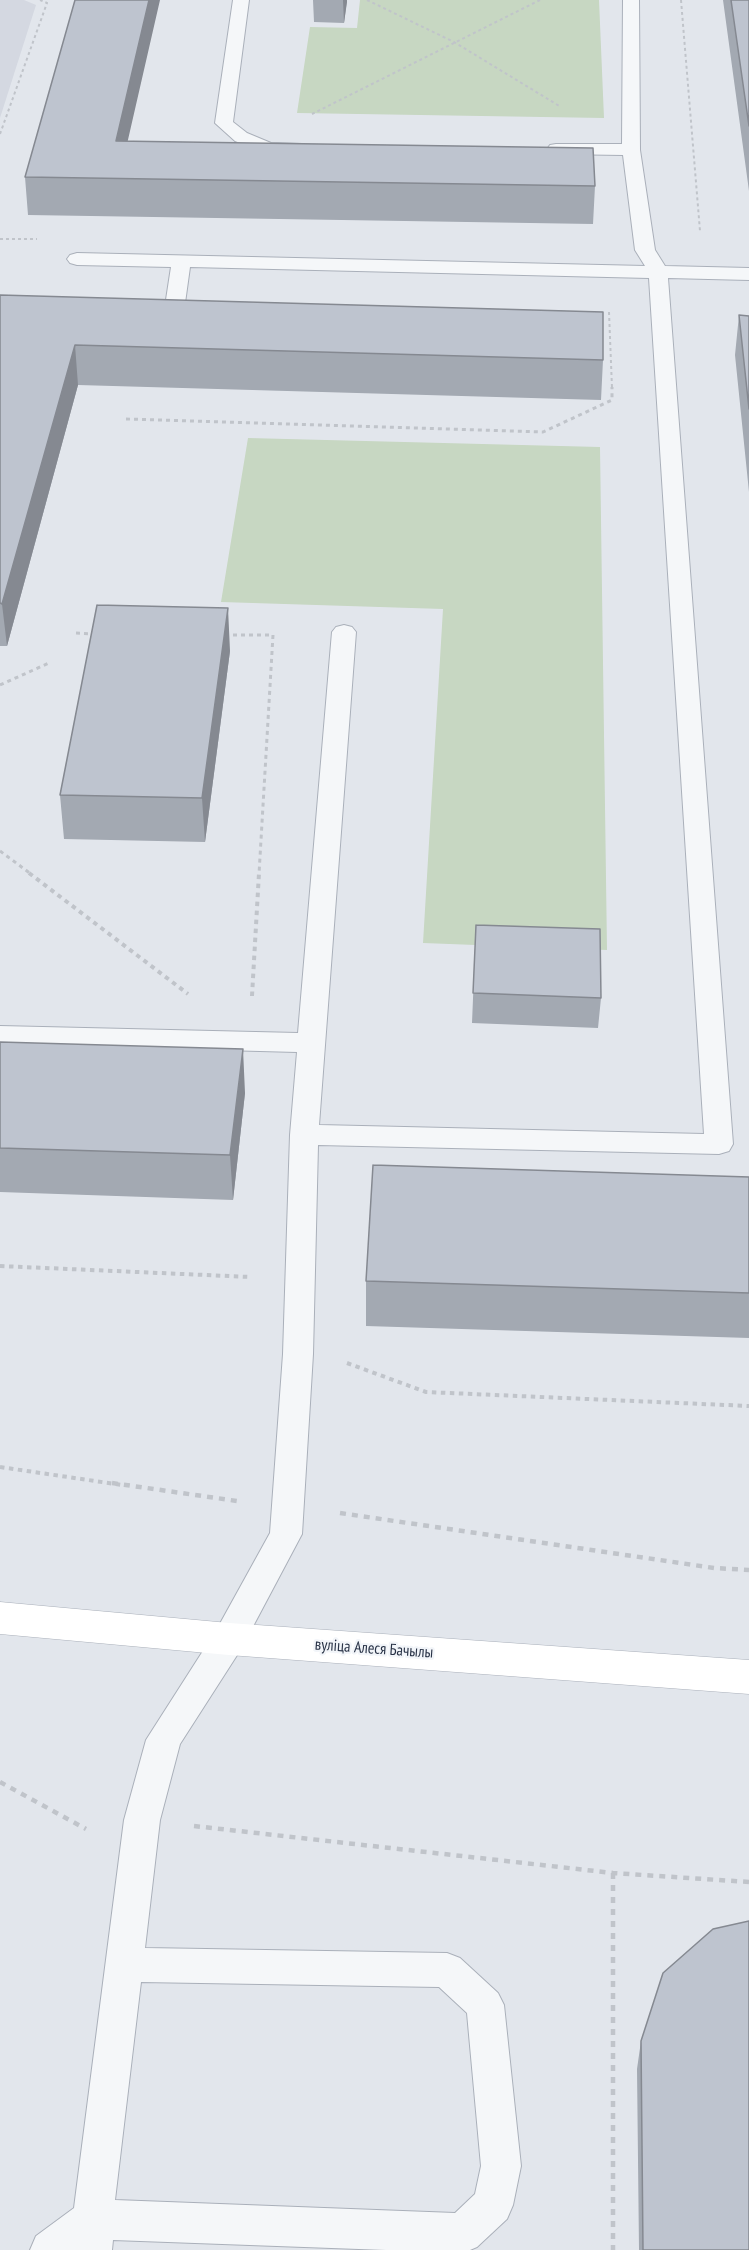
<!DOCTYPE html>
<meta charset="utf-8">
<style>
body{margin:0}
canvas{display:block;background:#e2e6ec}
</style>
<canvas width="749" height="2250"></canvas>
<script>
const g = document.querySelector('canvas').getContext('2d');
g.lineJoin = 'round';
function fillPath(path, color) { g.fillStyle = color; g.fill(path, 'evenodd'); }
const shape = rows => new Path2D(rows.map(r => 'M' + r).join(''));
function strokePath(path, color, width, dash) { g.strokeStyle = color; g.lineWidth = width; g.lineCap = dash ? 'butt' : 'round'; g.setLineDash(dash || []); g.stroke(path); }
function write(font, color, halo, rows, align = 'center') {
  g.font = font + ' "PT Sans Narrow",sans-serif'; g.lineWidth = 4.5; g.setLineDash([]); g.textBaseline = 'middle'; g.strokeStyle = halo; g.fillStyle = color; for (const [text, x, y, turn = 0] of rows) {
    g.save(); g.translate(x, y); g.rotate((+turn || 0) * Math.PI / 180); g.textAlign = isNaN(turn) ? turn : align; if (halo) g.strokeText(text, 0, 0); g.fillText(text, 0, 0); g.restore();
  }
}
const built = shape([
 [0,0,24,0,36,5,0,118]
]);
const green = shape([
 [360,0,599,0,604,118,297,113,310,27,357,28],
 [248,438,600,447,607,950,423,943,443,609,221,602]
]);
const pathFar3 = shape([
 [367,0,454,42,561,107],
 [681,0,700,231],
 [312,114,540,0],
 [0,134,47,3,40,0],
 [0,239,37,239],
 [609,312,612,388]
]);
const pathFar2 = shape([
 [126,419,543,432,612,400,612,387],
 [76,633,94,634],
 [225,635,273,635,259,874],
 [0,685,49,663],
 [0,851,31,874]
]);
const pathFar1 = shape([
 [29,873,188,994],
 [252,996,259,873],
 [0,1266,251,1277],
 [347,1363,426,1392,749,1406],
 [0,1467,122,1485]
]);
const path = shape([
 [112,1483,237,1501],
 [340,1513,714,1568,749,1570],
 [0,1782,86,1829],
 [194,1826,613,1873,749,1882],
 [613,1873,613,2250]
]);
const lane = shape([
 [233,0,249,0,233,122,247,133,271,143,302,144,305,148,302,152,263,152,235,141,215,123,233,0],
 [623,0,639,0,640,150,655,250,665,266,749,268,749,280,668,278,733,1144,729,1151,719,1154,318,1145,313,1354,302,1534,241,1649,180,1744,160,1820,145,1948,447,1953,460,1958,498,1993,504,2005,521,2166,513,2205,507,2219,477,2247,470,2250,386,2250,113,2240,112,2250,30,2250,36,2236,74,2208,124,1820,146,1740,217,1629,270,1533,283,1354,290,1135,297,1052,0,1044,0,1026,298,1033,332,632,336,627,344,625,352,627,356,632,319,1125,704,1134,649,278,190,267,180,339,177,343,170,345,163,343,160,339,171,267,77,265,70,263,67,259,70,255,77,253,645,266,635,250,623,155,556,154,550,153,547,149,550,145,556,144,622,144,623,0],
 [141,1982,439,1987,467,2013,481,2166,475,2194,455,2213,115,2200,141,1982]
]);
const secondary = shape([
 [0,1602,229,1623,749,1660,749,1694,229,1655,0,1634,0,1602]
]);
const wall = shape([
 [313,0,347,0,344,23,314,22],
 [723,0,749,0,749,191],
 [127,141,595,186,593,224,28,215,25,177],
 [0,295,603,360,601,400,78,385,7,646,0,646],
 [739,315,749,316,749,492,735,355],
 [230,651,205,842,64,839,60,795],
 [476,925,601,998,598,1028,472,1023],
 [0,1042,245,1093,233,1200,0,1192],
 [749,1177,749,1338,366,1326,366,1281],
 [641,2041,749,2250,639,2250,637,2069]
]);
const shadedWall = shape([
 [149,0,160,0,119,179,116,141],
 [343,0,347,0,347,2,344,23],
 [75,345,78,385,7,646,2,604],
 [228,608,230,651,205,842,202,798],
 [243,1049,245,1093,233,1200,230,1155]
]);
const building = shape([
 [75,0,149,0,116,141,593,148,595,186,25,177,75,0],
 [731,0,749,0,749,126,731,0],
 [0,295,603,312,603,360,75,345,2,604,0,603,0,295],
 [739,315,749,316,749,409,739,315],
 [97,605,228,608,202,798,60,795,97,605],
 [476,925,600,929,601,998,473,993,476,925],
 [0,1042,243,1049,230,1155,0,1148,0,1042],
 [373,1165,749,1177,749,1293,366,1281,373,1165],
 [749,1921,749,2250,643,2250,641,2041,663,1973,713,1929,749,1921]
]);
const streetNames = [
 ["вуліца Алеся Бачылы",374,1649,4]
];
fillPath(built, '#d4d8e1');
fillPath(green, '#c7d7c2');
strokePath(lane, '#aab0ba', 2);
strokePath(secondary, '#aab0ba', 1);
strokePath(pathFar3, '#c0c4ca', 2, [3, 3]);
strokePath(pathFar2, '#c0c4ca', 3, [4, 4]);
strokePath(pathFar1, '#c0c4ca', 4, [4.5, 4.5]);
strokePath(path, '#c0c4ca', 4.5, [6, 6]);
fillPath(lane, '#f5f7f9');
fillPath(secondary, '#fff');
fillPath(wall, '#a3a9b2');
fillPath(shadedWall, '#858991');
fillPath(building, '#bec4cf');
strokePath(building, '#858991', 1.5);
write('16px', '#283246', '#f2f5f9', streetNames);
</script>
